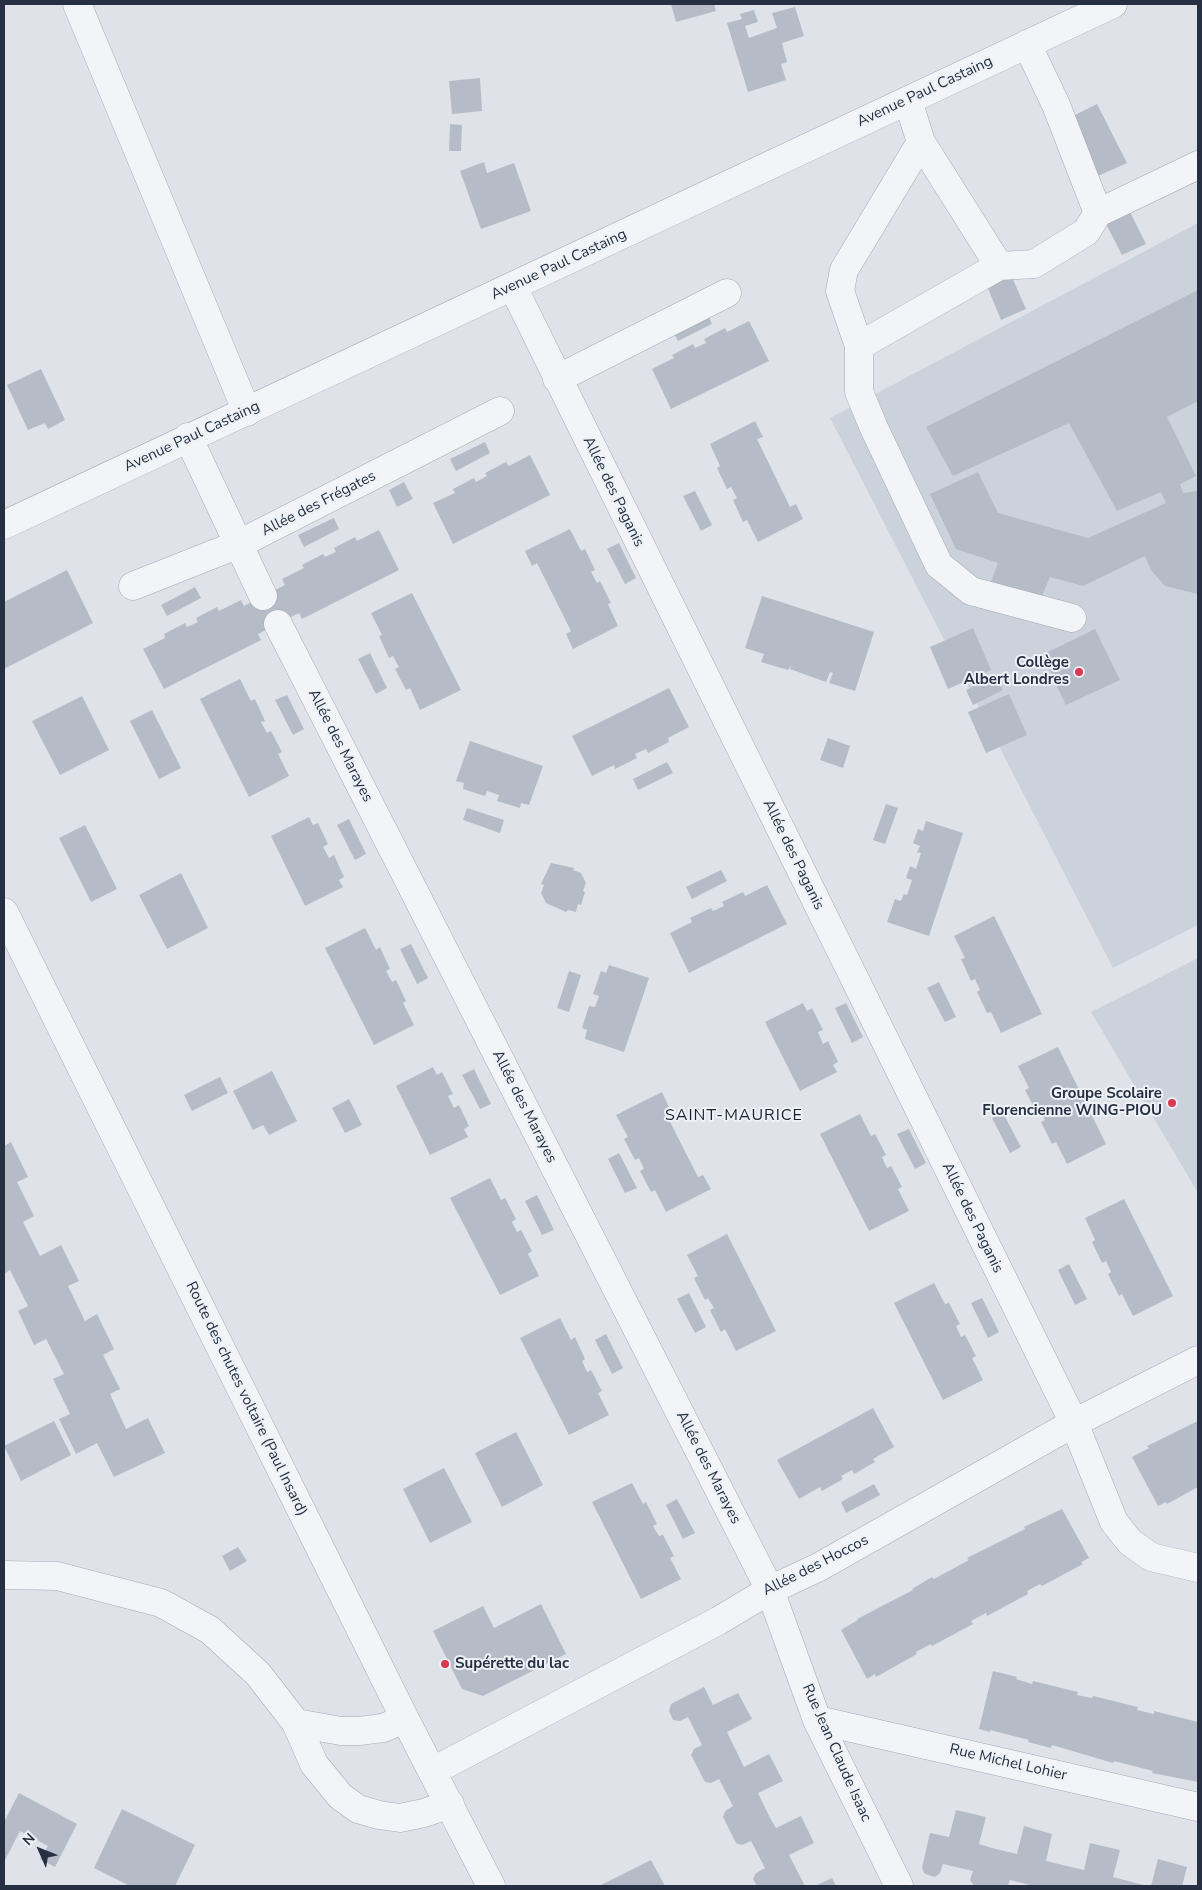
<!DOCTYPE html>
<meta charset="utf-8">
<style>
body{margin:0}
#map{position:relative;width:1202px;height:1890px;overflow:hidden;background:#dfe3e9;font-family:"Nunito Sans",sans-serif}
canvas{display:block}
.frame{position:absolute;inset:0;border:5px solid #263042;pointer-events:none}
.north{position:absolute;left:15px;top:1825px;width:50px;height:50px;-webkit-text-stroke:4px #eef2f7;paint-order:stroke;rotate:314deg;font-size:14px;font-weight:700;line-height:20px;text-align:center;color:#263042}
.north::after{content:'';display:block;margin:auto;width:18px;height:22px;background:#263042;clip-path:polygon(50% 0,100% 100%,50% 72%,0 100%)}
</style>
<div id="map">
<canvas width="1202" height="1890"></canvas>
<div class="frame"></div>
<div class="north">N</div>
</div>
<script>
const g = document.querySelector('canvas').getContext('2d');
g.lineJoin = 'round';
function fillPath(path, color) { g.fillStyle = color; g.fill(path, 'evenodd'); }
const shape = rows => new Path2D(rows.map(r => 'M' + r).join(''));
function strokePath(path, color, width, dash) { g.strokeStyle = color; g.lineWidth = width; g.lineCap = dash ? 'butt' : 'round'; g.setLineDash(dash || []); g.stroke(path); }
function write(font, color, halo, rows, align = 'center') {
  g.font = font + ' "Nunito Sans",sans-serif'; g.lineWidth = 4; g.setLineDash([]); g.textBaseline = 'middle'; g.strokeStyle = halo; g.fillStyle = color; for (const [text, x, y, turn = 0] of rows) {
    g.save(); g.translate(x, y); g.rotate((+turn || 0) * Math.PI / 180); g.textAlign = isNaN(turn) ? turn : align; if (halo) g.strokeText(text, 0, 0); g.fillText(text, 0, 0); g.restore();
  }
}
const built = shape([
 [1198,223,1198,925,1113,968,830,418],
 [1198,958,1198,1193,1091,1012]
]);
const building = shape([
 [671,4,714,4,716,11,676,22],
 [795,7,804,36,782,43,787,62,781,64,786,80,748,92,727,23,742,19,740,14,754,10,758,22,745,26,749,38,777,28,772,13],
 [480,78,482,111,452,114,449,81],
 [1097,104,1127,163,1098,176,1071,117],
 [450,124,462,125,461,151,449,151],
 [484,162,487,173,514,163,531,211,481,229,460,171],
 [1129,210,1146,244,1122,255,1105,222],
 [1011,275,1026,309,1001,320,987,286],
 [1198,290,1198,401,1167,417,1196,476,1180,484,1183,493,1198,491,1198,594,1165,586,1151,570,1145,556,1083,586,1050,577,1038,605,989,587,998,563,956,549,930,494,978,472,998,513,1088,538,1166,503,1161,492,1117,511,1069,423,953,476,926,427],
 [707,312,712,324,678,341,672,329],
 [749,321,769,361,671,409,652,369,674,358,672,355,693,344,695,348,706,343,704,339,725,328,727,332],
 [41,369,65,420,48,429,45,423,28,430,7,385],
 [755,421,763,437,757,439,790,507,796,504,803,519,758,542,747,520,743,522,733,500,737,498,731,487,727,489,717,468,720,466,710,444],
 [485,442,490,453,456,471,450,459],
 [530,455,550,495,453,544,433,503,455,493,453,489,474,478,476,482,487,476,485,473,506,462,509,466],
 [404,482,413,499,397,507,389,490],
 [695,491,712,525,701,531,683,496],
 [334,518,339,529,304,547,298,535],
 [570,529,581,551,585,549,595,570,591,572,597,583,600,581,611,603,608,604,618,626,573,649,566,634,571,631,537,563,532,566,525,551],
 [379,530,399,570,302,619,299,613,258,634,261,640,164,689,143,649,165,638,164,634,185,623,187,627,198,622,196,618,217,607,219,611,241,600,244,606,285,585,282,579,304,568,302,565,323,554,325,557,336,552,334,548,355,537,357,541],
 [619,543,636,578,625,584,607,549],
 [67,570,93,623,4,669,4,602],
 [195,587,201,598,167,616,161,605],
 [412,593,461,690,420,710,410,688,406,690,395,669,399,667,393,656,389,658,379,636,382,635,371,613],
 [762,596,874,632,855,691,829,683,833,673,830,672,826,682,823,681,790,669,791,665,788,670,761,662,764,654,745,648],
 [973,628,991,670,948,689,930,647],
 [1095,629,1120,680,1066,705,1042,655],
 [370,653,387,688,376,694,358,659],
 [996,676,1003,690,973,705,966,690],
 [240,679,251,701,255,699,265,721,261,722,267,733,271,731,282,752,278,754,289,776,249,797,200,699],
 [669,688,689,727,668,738,669,742,648,753,646,749,635,754,637,758,615,769,614,765,592,776,572,736],
 [1009,694,1027,735,986,753,968,712],
 [287,695,304,729,293,735,275,700],
 [82,696,109,750,60,775,32,721],
 [152,710,181,768,159,779,130,721],
 [828,738,850,746,843,768,820,760],
 [470,741,543,766,529,805,521,803,520,808,497,801,499,795,487,791,485,796,463,789,464,783,456,781],
 [667,762,673,773,638,790,633,779],
 [886,804,898,808,885,844,873,840],
 [467,808,504,820,500,833,463,820],
 [309,817,313,825,318,823,328,844,323,847,329,858,334,855,344,877,339,880,343,887,305,906,271,836],
 [349,819,366,854,355,860,337,825],
 [926,821,963,833,929,936,887,922,895,899,901,901,904,894,907,895,912,880,906,878,910,866,916,869,921,853,917,852,920,846,913,843,918,829,923,831],
 [85,825,117,889,91,902,59,838],
 [551,863,574,868,573,870,581,873,586,883,583,891,585,892,581,905,578,904,576,912,568,910,566,912,546,903,541,893,544,885,541,884],
 [721,870,727,881,692,899,686,887],
 [181,873,208,928,167,949,139,895],
 [767,885,787,924,689,973,670,933,692,922,690,918,711,908,713,911,724,906,722,902,743,892,745,896],
 [994,916,1042,1014,1001,1033,991,1012,987,1013,977,992,980,990,975,979,971,981,961,959,965,958,954,936],
 [365,928,376,950,380,947,390,969,386,971,392,982,396,980,406,1001,403,1003,414,1025,374,1045,325,948],
 [411,944,428,978,417,984,400,949],
 [609,965,649,978,624,1052,585,1039,587,1030,582,1028,589,1006,595,1007,599,996,593,994,601,971,606,973],
 [569,971,581,975,569,1012,557,1008],
 [939,982,956,1017,945,1022,927,988],
 [803,1003,807,1011,812,1008,823,1030,818,1032,823,1044,828,1041,838,1062,833,1065,837,1072,800,1091,765,1022],
 [846,1003,863,1037,852,1043,835,1008],
 [1058,1047,1106,1144,1067,1164,1056,1142,1052,1144,1041,1122,1045,1120,1039,1109,1036,1111,1025,1090,1029,1088,1018,1066],
 [433,1067,437,1075,442,1072,453,1094,448,1096,454,1108,459,1105,469,1126,464,1129,468,1137,430,1155,396,1086],
 [474,1069,491,1104,480,1109,462,1075],
 [272,1071,297,1121,269,1135,263,1125,253,1130,233,1091],
 [220,1077,228,1093,192,1111,184,1095],
 [662,1092,669,1107,664,1110,698,1177,703,1175,711,1189,666,1212,655,1190,651,1192,640,1171,644,1169,639,1158,635,1160,624,1139,628,1137,616,1115],
 [349,1099,362,1125,345,1133,332,1108],
 [1003,1113,1021,1147,1010,1153,992,1118],
 [860,1114,871,1136,875,1134,886,1155,882,1157,887,1168,891,1166,902,1187,898,1189,909,1211,869,1231,820,1134],
 [909,1129,926,1163,915,1169,897,1134],
 [11,1142,28,1177,17,1182,34,1216,23,1222,40,1256,61,1245,79,1281,68,1286,85,1321,97,1314,114,1349,103,1355,120,1389,110,1394,126,1429,148,1418,165,1453,114,1477,97,1443,76,1454,59,1419,70,1414,53,1379,64,1374,46,1339,34,1345,18,1311,28,1306,10,1270,4,1274,4,1146],
 [619,1153,637,1188,625,1193,608,1159],
 [490,1178,501,1200,505,1198,516,1219,512,1222,517,1232,521,1230,532,1251,528,1254,539,1276,500,1295,450,1198],
 [537,1195,554,1230,542,1235,525,1201],
 [1124,1199,1173,1296,1133,1316,1122,1294,1119,1296,1108,1274,1111,1272,1106,1261,1102,1263,1092,1242,1095,1240,1085,1218],
 [727,1234,776,1331,736,1351,725,1329,721,1332,710,1310,714,1308,708,1298,705,1300,694,1278,698,1276,687,1255],
 [1069,1264,1087,1299,1075,1305,1058,1270],
 [934,1283,945,1304,949,1303,960,1324,956,1326,961,1337,965,1335,976,1356,972,1358,983,1380,943,1400,894,1303],
 [689,1293,706,1327,695,1333,677,1299],
 [982,1298,999,1332,988,1338,971,1303],
 [560,1318,571,1340,575,1337,585,1359,582,1361,587,1372,591,1370,602,1391,598,1393,609,1415,569,1435,520,1338],
 [606,1334,623,1368,612,1374,595,1340],
 [873,1408,894,1447,873,1459,875,1462,854,1474,852,1470,841,1476,843,1479,822,1491,820,1487,799,1499,777,1460],
 [54,1421,71,1455,21,1481,4,1446],
 [1198,1421,1198,1487,1167,1504,1166,1502,1158,1506,1132,1457,1149,1448,1147,1446],
 [516,1432,543,1485,502,1507,475,1453],
 [444,1468,472,1522,430,1543,403,1489],
 [632,1483,643,1504,646,1502,657,1524,653,1526,659,1536,663,1535,674,1556,670,1558,681,1579,641,1599,592,1502],
 [874,1484,880,1495,846,1513,841,1502],
 [677,1499,695,1533,683,1539,666,1505],
 [1062,1509,1089,1558,1081,1562,1083,1564,1042,1586,1040,1584,1027,1591,1028,1594,987,1616,986,1613,971,1621,973,1624,932,1646,931,1644,916,1652,917,1654,876,1677,875,1674,867,1679,841,1630,858,1620,857,1619,913,1590,912,1589,932,1577,934,1579,969,1560,967,1558,1025,1529,1024,1527],
 [238,1547,247,1561,230,1571,222,1556],
 [541,1604,566,1654,483,1696,462,1689,433,1631,483,1606,494,1628],
 [993,1671,1017,1677,1016,1679,1032,1684,1033,1681,1078,1692,1077,1695,1092,1698,1093,1696,1138,1707,1137,1710,1154,1714,1154,1711,1198,1722,1198,1782,1152,1773,1153,1771,1114,1761,1113,1763,1052,1745,1051,1748,1028,1742,1029,1740,990,1730,990,1732,979,1729],
 [704,1687,713,1705,738,1693,752,1719,727,1732,744,1767,769,1754,783,1781,758,1793,769,1816,776,1828,801,1816,814,1843,789,1855,805,1886,757,1886,753,1879,756,1873,765,1868,751,1841,742,1845,736,1843,723,1817,725,1811,733,1806,719,1779,711,1783,705,1782,691,1755,694,1749,702,1745,688,1717,680,1721,673,1720,669,1711,671,1704],
 [19,1793,77,1824,55,1867,40,1859,48,1846,20,1831,4,1862,4,1822],
 [122,1809,195,1845,175,1886,130,1886,94,1868],
 [956,1810,986,1817,979,1844,992,1848,1017,1854,1024,1826,1052,1834,1046,1861,1084,1870,1090,1843,1120,1850,1113,1877,1147,1886,1034,1886,1010,1880,1008,1886,974,1886,970,1880,973,1871,943,1864,940,1873,935,1877,925,1874,922,1868,930,1833,949,1837],
 [1158,1859,1187,1867,1182,1886,1151,1886],
 [651,1860,665,1886,602,1886,601,1885],
 [832,1878,836,1886,815,1886]
]);
const minor = shape([
 [77,4,247,412],
 [908,101,921,142,844,270,840,291,859,346,859,392,874,428,939,565,971,591,1072,618],
 [921,142,999,266,1034,264,1086,232,1098,213,1056,105,1027,44],
 [1098,213,1198,165],
 [513,287,1074,1423,1114,1522,1130,1542,1151,1557,1198,1568],
 [859,346,999,266],
 [557,379,727,293],
 [188,437,263,596],
 [4,525,1113,4],
 [133,586,239,544,500,411],
 [278,624,770,1590,817,1720,899,1886],
 [4,912,405,1719,491,1886],
 [4,1575,57,1576,161,1603,210,1630,258,1674,296,1723,314,1764,340,1796,358,1809,379,1815,400,1818,424,1813,450,1804],
 [817,1720,1198,1807],
 [296,1723,341,1731,359,1731,383,1728,405,1719],
 [433,1771,718,1621,770,1590,819,1567,1074,1423,1198,1360]
]);
const markers = [
 [1079,672,5,"#d93951"],
 [1172,1103,5,"#d93951"],
 [445,1664,5,"#d93951"]
];
const streetNames = [
 ["Avenue Paul Castaing",925,92,-25],
 ["Avenue Paul Castaing",559,265,-25],
 ["Avenue Paul Castaing",192,437,-25],
 ["Allée des Paganis",613,492,64],
 ["Allée des Frégates",319,504,-27],
 ["Allée des Marayes",340,746,63],
 ["Allée des Paganis",793,855,64],
 ["Allée des Marayes",524,1107,63],
 ["Allée des Paganis",972,1218,64],
 ["Route des chutes voltaire (Paul Insard)",246,1399,64],
 ["Allée des Marayes",708,1468,63],
 ["Allée des Hoccos",816,1566,-27],
 ["Rue Jean Claude Isaac",836,1753,66],
 ["Rue Michel Lohier",1008,1763,13]
];
const poiNames = [
 ["Collège",1069,663],
 ["Albert Londres",1069,680],
 ["Groupe Scolaire",1162,1094],
 ["Florencienne WING-PIOU",1162,1111],
 ["Supérette du lac",455,1664,"left"]
];
const neighbourhoodNames = [
 ["SAINT-MAURICE",734,1116]
];
fillPath(built, '#ccd2dc');
fillPath(building, '#b5bcc7');
strokePath(minor, '#a4aab4', 29);
strokePath(minor, '#f2f4f7', 28);
for (const [x, y, r, color] of markers) { const dot = new Path2D(); dot.arc(x, y, r, 0, 2 * Math.PI); g.fillStyle = color; g.fill(dot); strokePath(dot, '#eef2f7', 2); }
write('15px', '#263042', '#eef2f7', streetNames);
write('bold 15px', '#263042', '#eef2f7', poiNames, 'right');
g.letterSpacing = '1px';
write('16px', '#192132', '#eef2f7', neighbourhoodNames);
g.letterSpacing = '0px';
</script>
